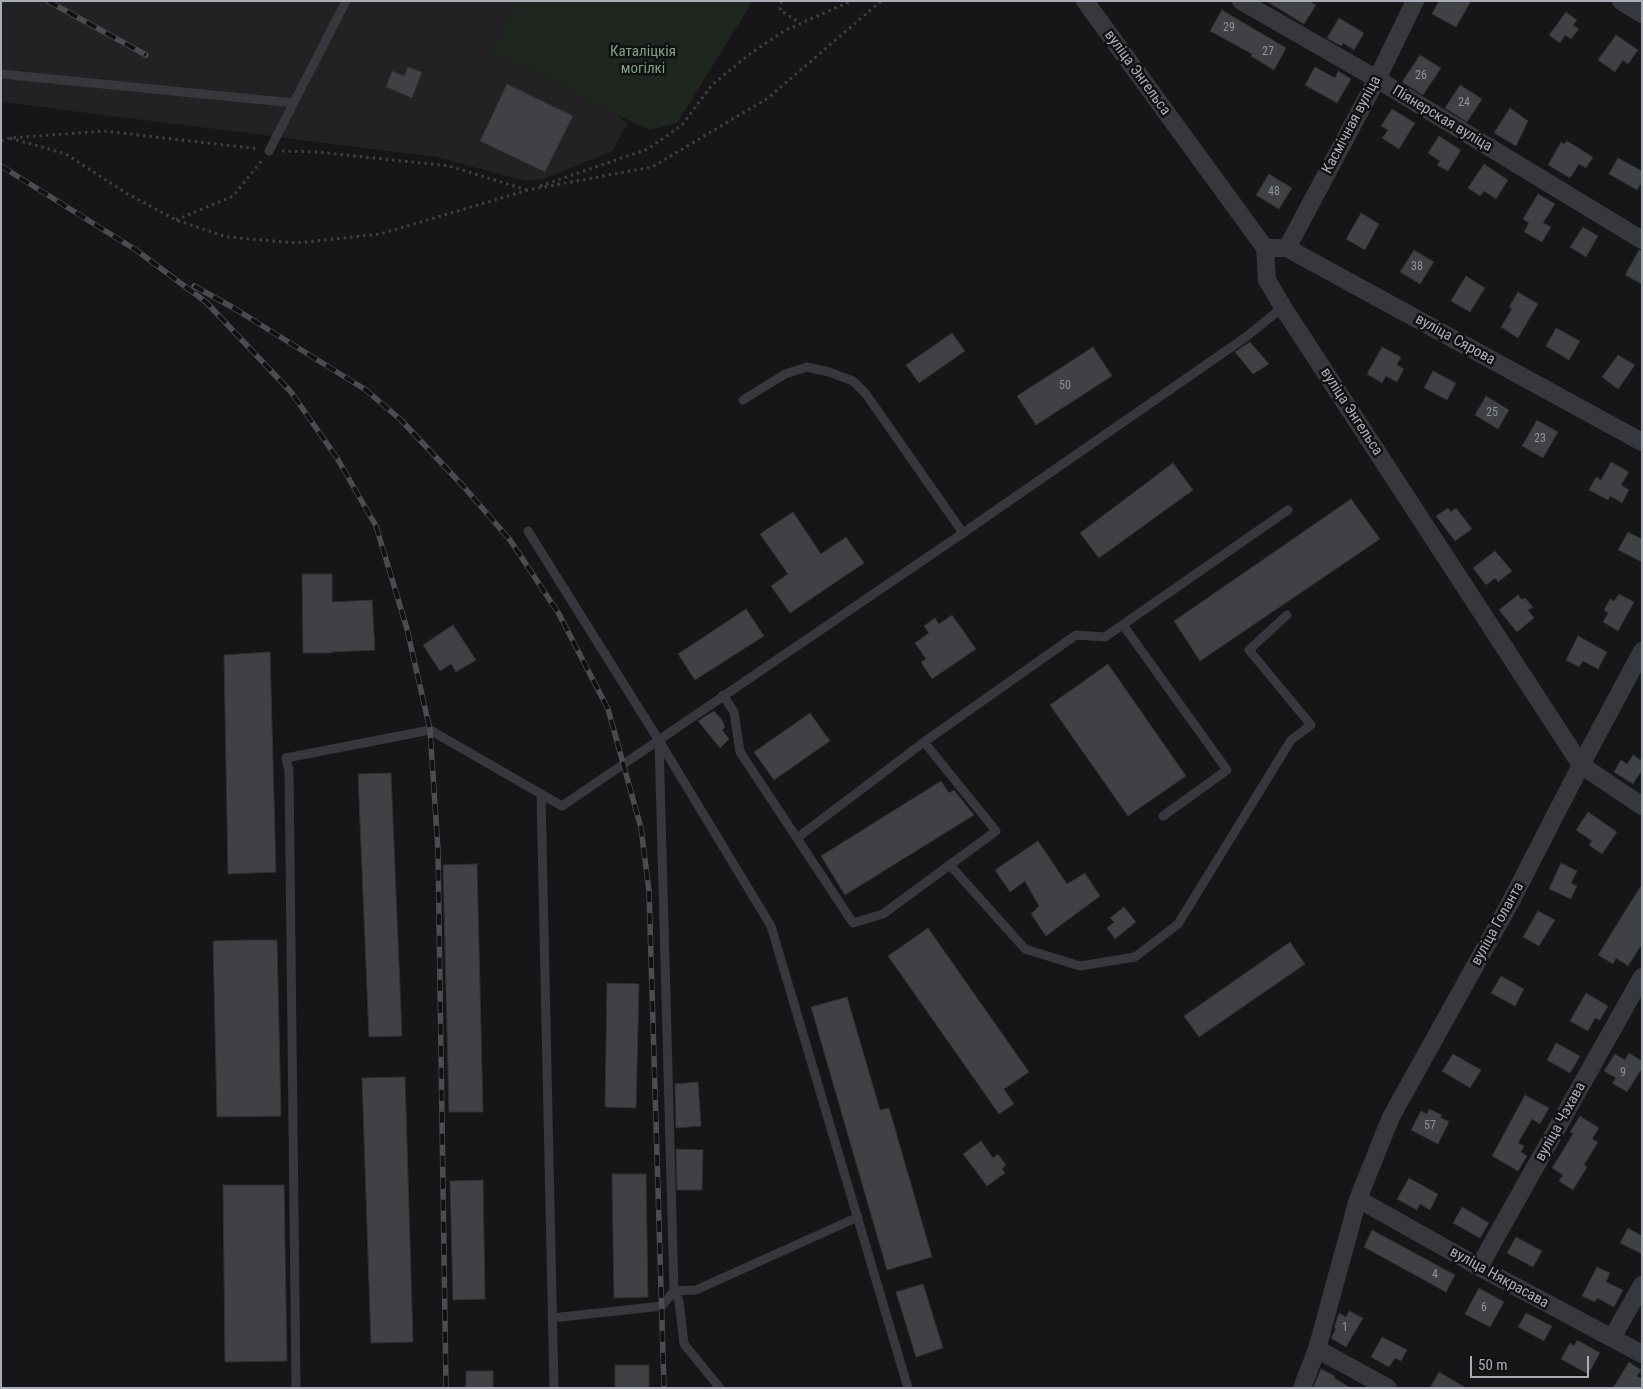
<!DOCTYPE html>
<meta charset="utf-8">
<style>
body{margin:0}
#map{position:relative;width:1643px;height:1389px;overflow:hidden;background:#161618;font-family:"Roboto Condensed",sans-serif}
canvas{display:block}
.frame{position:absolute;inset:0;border:2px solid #a8adb8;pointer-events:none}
.scale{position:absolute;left:1470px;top:1356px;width:119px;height:22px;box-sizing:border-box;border:2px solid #a8adb8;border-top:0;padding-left:6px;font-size:15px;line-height:18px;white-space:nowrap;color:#a8adb8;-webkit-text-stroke:4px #111113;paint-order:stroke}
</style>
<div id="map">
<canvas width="1643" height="1389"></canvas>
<div class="frame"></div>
<div class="scale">50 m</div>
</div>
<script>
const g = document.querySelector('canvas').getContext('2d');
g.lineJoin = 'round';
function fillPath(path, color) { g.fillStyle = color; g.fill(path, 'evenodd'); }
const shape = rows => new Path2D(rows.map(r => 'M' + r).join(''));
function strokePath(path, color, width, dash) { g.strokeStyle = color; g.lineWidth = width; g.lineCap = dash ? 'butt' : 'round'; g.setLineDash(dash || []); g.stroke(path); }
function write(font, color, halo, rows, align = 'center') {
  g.font = font + ' "Roboto Condensed",sans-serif'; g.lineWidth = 5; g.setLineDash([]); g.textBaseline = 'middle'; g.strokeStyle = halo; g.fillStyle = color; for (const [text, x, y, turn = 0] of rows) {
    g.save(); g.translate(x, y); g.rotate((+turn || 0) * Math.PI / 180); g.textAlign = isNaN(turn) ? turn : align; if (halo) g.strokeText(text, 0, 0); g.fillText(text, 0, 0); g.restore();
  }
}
const built = shape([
 [1,1,518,1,491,53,530,69,615,114,628,123,612,151,544,179,526,181,437,157,1,102]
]);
const green = shape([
 [518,1,753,1,677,123,650,130,615,114,530,69,491,53]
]);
const building = shape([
 [1266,1,1309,1,1316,5,1304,24,1266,1],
 [1439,1,1471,1,1456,27,1432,14,1439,1],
 [1222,10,1286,48,1274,70,1251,56,1252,54,1210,31,1222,10],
 [1566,12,1577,20,1573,25,1579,29,1571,39,1565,35,1560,43,1549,35,1566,12],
 [1339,18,1364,33,1354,50,1343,43,1341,46,1327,38,1339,18],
 [1616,35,1638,50,1628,64,1623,60,1615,72,1598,60,1616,35],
 [1420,55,1441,68,1423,95,1402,82,1420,55],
 [408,67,422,72,412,98,386,87,392,71,404,76,408,67],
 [1315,67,1335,78,1338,71,1351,79,1337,103,1305,85,1315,67],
 [507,84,573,116,545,172,480,141,507,84],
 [1460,85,1482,99,1467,122,1445,108,1460,85],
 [1510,108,1528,121,1516,146,1494,133,1510,108],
 [1392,109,1415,123,1399,149,1382,138,1388,130,1381,126,1392,109],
 [1439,136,1461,150,1448,171,1437,165,1440,161,1428,153,1439,136],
 [1567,141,1593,157,1586,168,1579,164,1570,178,1548,165,1561,142,1564,144,1567,141],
 [1618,158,1642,171,1642,182,1637,190,1609,174,1618,158],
 [1484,164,1508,180,1496,199,1484,191,1480,196,1468,188,1484,164],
 [1269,174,1292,188,1279,209,1256,195,1269,174],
 [1538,194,1555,204,1543,223,1551,227,1542,242,1524,232,1529,223,1523,219,1538,194],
 [1361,213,1379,224,1365,250,1346,239,1361,213],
 [1583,227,1598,236,1586,257,1570,247,1583,227],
 [1414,250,1434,262,1420,284,1400,272,1414,250],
 [1639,250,1642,251,1642,284,1625,275,1639,250],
 [1466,276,1485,288,1470,312,1451,301,1466,276],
 [1518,292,1538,304,1518,338,1501,327,1512,309,1509,307,1518,292],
 [1556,328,1580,341,1569,360,1546,346,1556,328],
 [952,333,965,351,919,383,906,365,952,333],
 [1250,342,1269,364,1253,374,1235,352,1250,342],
 [1093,347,1112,376,1036,425,1017,396,1093,347],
 [1382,347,1401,357,1397,365,1404,369,1397,382,1386,376,1382,383,1367,374,1382,347],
 [1618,355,1635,365,1618,389,1602,377,1618,355],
 [1433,371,1456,383,1447,400,1424,388,1433,371],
 [1486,396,1509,410,1498,429,1475,415,1486,396],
 [1537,420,1558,432,1543,458,1522,446,1537,420],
 [1611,462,1629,472,1621,485,1629,490,1622,503,1610,496,1608,500,1589,490,1596,477,1601,480,1611,462],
 [1173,463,1193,490,1099,558,1080,533,1173,463],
 [1351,499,1380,539,1200,661,1174,621,1351,499],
 [1448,508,1451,512,1456,508,1472,529,1455,541,1436,516,1448,508],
 [793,512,821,554,846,537,864,563,790,613,771,586,788,574,760,534,793,512],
 [1628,532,1642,539,1642,562,1618,550,1628,532],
 [1495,551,1512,571,1498,582,1495,578,1486,585,1473,568,1495,551],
 [302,574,332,574,332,602,372,600,375,650,332,652,332,653,303,653,302,574],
 [1619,594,1634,602,1618,631,1603,622,1608,613,1604,610,1610,599,1614,601,1619,594],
 [1518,595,1522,600,1525,598,1533,607,1528,610,1534,618,1517,632,1499,610,1518,595],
 [746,609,764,636,695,680,678,654,746,609],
 [952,615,976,649,932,679,921,662,926,659,915,643,929,633,924,626,935,618,939,624,952,615],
 [453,625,476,660,456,672,451,664,440,671,423,645,453,625],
 [1578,636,1607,652,1598,669,1583,661,1579,667,1566,660,1578,636],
 [270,652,276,872,228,874,224,655,270,652],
 [1108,664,1186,776,1128,816,1050,705,1108,664],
 [714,711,722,720,725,727,722,730,729,739,720,748,698,721,714,711],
 [810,713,830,741,774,780,754,752,810,713],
 [1633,755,1642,761,1642,770,1633,784,1614,772,1621,760,1627,764,1633,755],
 [391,773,402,1036,369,1037,358,774,391,773],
 [941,781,949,793,954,790,974,815,845,895,821,856,941,781],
 [1588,812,1617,832,1602,854,1589,845,1592,841,1576,830,1588,812],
 [1038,841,1067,884,1085,873,1100,896,1046,936,1031,914,1039,906,1025,881,1010,892,995,870,1038,841],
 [1561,863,1577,871,1571,883,1577,886,1571,899,1549,889,1561,863],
 [477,864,483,1112,449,1112,443,865,477,864],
 [1642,884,1642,944,1628,966,1616,958,1613,964,1598,955,1642,884],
 [1124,907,1136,922,1115,939,1107,928,1114,922,1110,918,1124,907],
 [1538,911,1555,920,1539,946,1523,937,1538,911],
 [928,928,1029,1072,1004,1089,1014,1104,999,1114,888,956,928,928],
 [245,940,277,940,281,1116,217,1117,213,941,245,940],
 [1290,942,1305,964,1199,1037,1184,1016,1290,942],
 [1501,976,1524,989,1515,1006,1491,993,1501,976],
 [607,983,639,984,636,1108,605,1107,607,983],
 [1586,993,1608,1006,1600,1020,1595,1018,1588,1031,1570,1021,1586,993],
 [847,997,880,1110,889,1108,932,1257,887,1270,811,1007,847,997],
 [1556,1043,1580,1056,1570,1073,1547,1060,1556,1043],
 [1629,1053,1642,1061,1642,1068,1627,1092,1612,1083,1616,1078,1604,1071,1615,1054,1625,1060,1629,1053],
 [1453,1054,1481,1070,1470,1088,1442,1071,1453,1054],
 [405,1077,413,1342,371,1343,362,1078,405,1077],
 [698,1082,701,1126,676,1128,675,1084,698,1082],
 [1525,1095,1549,1108,1540,1124,1532,1119,1518,1143,1524,1146,1521,1152,1527,1156,1518,1171,1492,1156,1525,1095],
 [1429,1109,1442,1115,1440,1117,1449,1122,1438,1144,1411,1130,1421,1111,1427,1114,1429,1109],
 [1580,1116,1599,1128,1592,1139,1598,1142,1584,1165,1587,1167,1573,1190,1559,1181,1563,1175,1552,1168,1573,1134,1570,1132,1580,1116],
 [981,1141,993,1158,998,1154,1006,1165,1002,1169,1005,1173,987,1186,963,1154,981,1141],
 [676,1149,703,1150,702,1190,677,1190,676,1149],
 [612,1174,646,1174,648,1297,614,1298,612,1174],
 [1409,1178,1438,1194,1430,1210,1420,1204,1417,1210,1397,1199,1409,1178],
 [483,1180,485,1299,453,1300,450,1181,483,1180],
 [223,1185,284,1185,287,1361,225,1362,223,1185],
 [1462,1207,1489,1223,1480,1238,1453,1223,1462,1207],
 [1628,1228,1642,1236,1642,1254,1620,1243,1628,1228],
 [1372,1230,1455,1275,1446,1292,1364,1247,1372,1230],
 [1516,1237,1542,1251,1533,1267,1507,1253,1516,1237],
 [1597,1267,1610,1273,1606,1282,1623,1290,1614,1307,1597,1298,1595,1302,1582,1296,1597,1267],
 [923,1284,943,1348,916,1357,896,1292,923,1284],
 [1479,1288,1504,1302,1490,1327,1465,1314,1479,1288],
 [1349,1311,1363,1318,1346,1347,1331,1338,1336,1329,1334,1328,1339,1313,1346,1317,1349,1311],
 [1526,1313,1552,1326,1544,1341,1518,1327,1526,1313],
 [1382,1337,1407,1350,1401,1361,1395,1358,1389,1367,1371,1357,1382,1337],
 [1577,1340,1600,1353,1588,1374,1561,1359,1570,1343,1574,1346,1577,1340],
 [1629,1362,1641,1370,1637,1376,1642,1379,1642,1388,1613,1388,1629,1362],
 [615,1365,649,1365,649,1388,615,1388,615,1365],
 [1321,1369,1335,1376,1334,1378,1351,1388,1313,1388,1321,1369],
 [466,1371,493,1371,493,1388,466,1388,466,1371],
 [1439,1372,1466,1388,1430,1388,1439,1372]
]);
const path = shape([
 [781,1,780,10,800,23],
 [10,138,66,154,126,193,176,220,227,237,297,243,380,234,528,190,652,167,768,98,881,1],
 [1,141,10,138,104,131,259,149],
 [282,151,318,152,449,166,527,190],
 [540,186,648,149,682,125,712,85,751,53,784,31,851,1],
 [176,220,233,196,263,159]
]);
const lane = shape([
 [1,74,294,103],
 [269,151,346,1],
 [743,400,785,374,807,367,829,372,853,381,866,394,963,533,1246,337,1283,307],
 [528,531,658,739,771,926,908,1388],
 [1123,625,1227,770,1163,816],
 [723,695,734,712,740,752,853,923,883,914,996,831,924,742,797,838],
 [659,741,674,1291,679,1301,684,1344,720,1388],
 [924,742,1076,635,1105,637,1288,510],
 [541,794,554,1388],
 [950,865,1025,949,1080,966,1135,957,1178,924,1291,740,1311,725,1249,650,1287,615],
 [552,1318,662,1306,674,1291,696,1290,858,1217],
 [296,1388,289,771,286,758,430,730,562,806,963,533]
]);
const street = shape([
 [1085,1,1265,248,1267,280,1284,309,1581,765,1642,806],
 [1241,1,1377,79,1642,240],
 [1621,1,1642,14],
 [1265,248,1287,248,1642,442],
 [1287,248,1377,79,1415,1],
 [1358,1199,1479,1267,1642,1354],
 [1479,1267,1642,977],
 [1612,1338,1642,1285],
 [1317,1349,1388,1388],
 [1302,1388,1317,1349,1358,1199,1391,1117,1510,903,1581,765,1642,651]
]);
const rail = shape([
 [48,1,146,55],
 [1,166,136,250,206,302,291,392,337,458,376,526,407,629,430,730,438,850,446,1388],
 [194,286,232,307,366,390,401,420,464,487,510,540,559,614,608,709,641,828,649,891,664,1388]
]);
const numberNames = [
 ["29",1229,28],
 ["27",1268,52],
 ["26",1421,76],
 ["24",1464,103],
 ["48",1274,192],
 ["38",1417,267],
 ["50",1065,386],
 ["25",1492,413],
 ["23",1540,439],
 ["9",1623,1073],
 ["57",1430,1126],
 ["4",1435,1275],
 ["6",1484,1308],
 ["1",1345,1328]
];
const parkNames = [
 ["Каталіцкія",643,52],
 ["могілкі",643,69]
];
const streetNames = [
 ["вуліца Энгельса",1137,73,54],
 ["Піянерская вуліца",1442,119,31],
 ["Касмічная вуліца",1352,125,-62],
 ["вуліца Сярова",1455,340,29],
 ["вуліца Энгельса",1351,412,57],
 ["вуліца Голанта",1498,924,-61],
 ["вуліца Чэхава",1561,1122,-61],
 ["вуліца Някрасава",1499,1278,29]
];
fillPath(built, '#222225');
fillPath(green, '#1e261f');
fillPath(building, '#404145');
strokePath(building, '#303034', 1);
strokePath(path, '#3d3f44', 3, [2.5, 4]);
strokePath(lane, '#37383d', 9);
strokePath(street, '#37383d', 18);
strokePath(rail, '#4a4c52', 5.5);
strokePath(rail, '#111113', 4, [11]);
write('12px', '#8e929b', null, numberNames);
write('15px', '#7fa381', '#111113', parkNames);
write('15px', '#a8adb8', '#111113', streetNames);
</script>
